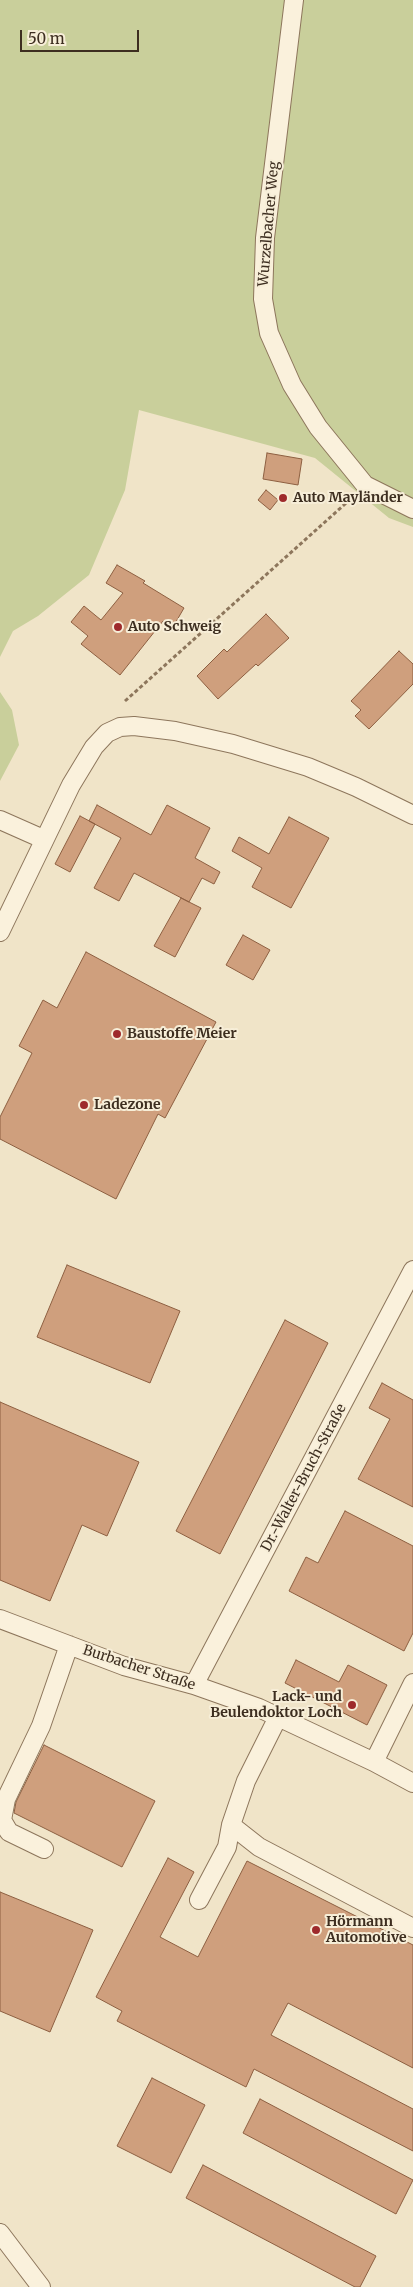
<!DOCTYPE html>
<meta charset="utf-8">
<style>
body{margin:0}
#map{position:relative;width:413px;height:2287px;overflow:hidden;background:#f0e4c8;font-family:Merriweather,serif}
canvas{display:block}
.scale{position:absolute;left:20px;top:30px;width:119px;height:22px;box-sizing:border-box;border:2px solid #3d2e20;border-top:0;padding-left:6px;font-size:15px;line-height:18px;white-space:nowrap;color:#3d2e20;-webkit-text-stroke:4px #f7eed8;paint-order:stroke}
</style>
<div id="map">
<canvas width="413" height="2287"></canvas>
<div class="scale">50 m</div>
</div>
<script>
const g = document.querySelector('canvas').getContext('2d');
g.lineJoin = 'round';
function fillPath(path, color) { g.fillStyle = color; g.fill(path, 'evenodd'); }
const shape = rows => new Path2D(rows.map(r => 'M' + r).join(''));
function strokePath(path, color, width, dash) { g.strokeStyle = color; g.lineWidth = width; g.lineCap = dash ? 'butt' : 'round'; g.setLineDash(dash || []); g.stroke(path); }
function write(font, color, halo, rows, align = 'center') {
  g.font = font + ' Merriweather,serif'; g.lineWidth = 4; g.setLineDash([]); g.textBaseline = 'middle'; g.strokeStyle = halo; g.fillStyle = color; for (const [text, x, y, turn = 0] of rows) {
    g.save(); g.translate(x, y); g.rotate((+turn || 0) * Math.PI / 180); g.textAlign = isNaN(turn) ? turn : align; if (halo) g.strokeText(text, 0, 0); g.fillText(text, 0, 0); g.restore();
  }
}
const green = shape([
 [0,0,413,0,413,527,389,518,315,458,139,410,125,490,89,575,38,616,13,631,0,657],
 [0,692,12,710,19,745,0,781]
]);
const building = shape([
 [267,453,302,459,298,485,263,479,267,453],
 [266,490,278,500,270,510,258,500,266,490],
 [117,565,145,581,143,583,184,608,173,627,163,621,120,675,81,644,88,636,71,622,84,606,101,620,123,593,106,583,117,565],
 [266,614,289,638,258,666,256,664,218,699,197,676,224,649,227,652,266,614],
 [399,651,413,664,413,684,369,729,355,716,361,710,351,701,399,651],
 [97,805,151,835,167,805,210,828,195,858,220,872,214,884,202,878,189,902,134,873,119,901,94,888,121,838,89,821,97,805],
 [80,816,95,824,70,872,55,864,80,816],
 [289,817,329,838,291,908,252,887,262,868,232,851,239,837,269,854,289,817],
 [181,898,201,908,175,957,154,946,181,898],
 [243,935,270,950,253,980,226,965,243,935],
 [86,952,216,1022,165,1118,158,1114,116,1199,0,1139,0,1117,32,1053,19,1046,43,1000,57,1008,86,952],
 [67,1265,180,1311,150,1383,37,1337,67,1265],
 [285,1320,328,1343,220,1554,176,1531,285,1320],
 [382,1383,413,1400,413,1507,358,1479,390,1419,369,1408,382,1383],
 [0,1402,139,1462,107,1536,82,1525,50,1601,0,1580,0,1402],
 [345,1511,413,1546,413,1633,404,1651,289,1591,306,1557,318,1563,345,1511],
 [296,1660,339,1682,348,1665,387,1685,367,1725,285,1683,296,1660],
 [44,1745,155,1801,122,1867,14,1813,16,1802,44,1745],
 [168,1858,194,1872,160,1937,198,1957,247,1861,413,1945,413,2068,288,2003,271,2035,413,2109,413,2151,254,2069,246,2087,117,2021,122,2011,96,1997,168,1858],
 [0,1892,93,1930,50,2032,0,2011,0,1892],
 [152,2078,205,2105,171,2173,117,2146,152,2078],
 [260,2099,413,2180,396,2214,243,2133,260,2099],
 [203,2165,376,2256,360,2287,355,2287,186,2198,203,2165]
]);
const path = shape([
 [125,701,354,496]
]);
const minor = shape([
 [294,0,265,238,263,299,269,333,292,385,318,427,365,485,413,509],
 [0,820,43,839],
 [0,932,71,785,94,747,107,733,120,727,134,726,175,731,233,744,308,767,356,787,413,815],
 [0,1619,124,1666,194,1685,259,1708,374,1762,413,1783],
 [194,1685,413,1270],
 [374,1762,413,1683],
 [231,1825,259,1847,413,1928],
 [44,1849,9,1832,2,1820,6,1799,41,1726,69,1645],
 [199,1900,227,1847,231,1825,246,1781,278,1717],
 [0,2233,41,2287]
]);
const markers = [
 [283,498,5,"#9e2a2b"],
 [118,627,5,"#9e2a2b"],
 [117,1034,5,"#9e2a2b"],
 [84,1105,5,"#9e2a2b"],
 [352,1705,5,"#9e2a2b"],
 [316,1930,5,"#9e2a2b"]
];
const streetNames = [
 ["Wurzelbacher Weg",269,224,-85],
 ["Dr.-Walter-Bruch-Straße",304,1478,-62],
 ["Burbacher Straße",139,1668,18]
];
const poiNames = [
 ["Auto Mayländer",293,498],
 ["Auto Schweig",128,627],
 ["Baustoffe Meier",127,1034],
 ["Ladezone",94,1105],
 ["Lack- und",342,1697,"right"],
 ["Beulendoktor Loch",342,1713,"right"],
 ["Hörmann",326,1922],
 ["Automotive",326,1938]
];
fillPath(green, '#c9cf9b');
fillPath(building, '#cf9f7d');
strokePath(building, '#8d5f41', 1);
strokePath(minor, '#8d765c', 20);
strokePath(path, '#8d765c', 3, [4, 2.5]);
strokePath(minor, '#faf1dc', 18);
for (const [x, y, r, color] of markers) { const dot = new Path2D(); dot.arc(x, y, r, 0, 2 * Math.PI); g.fillStyle = color; g.fill(dot); strokePath(dot, '#f7eed8', 2); }
write('14px', '#3d2e20', '#f7eed8', streetNames);
write('bold 14px', '#3d2e20', '#f7eed8', poiNames, 'left');
</script>
